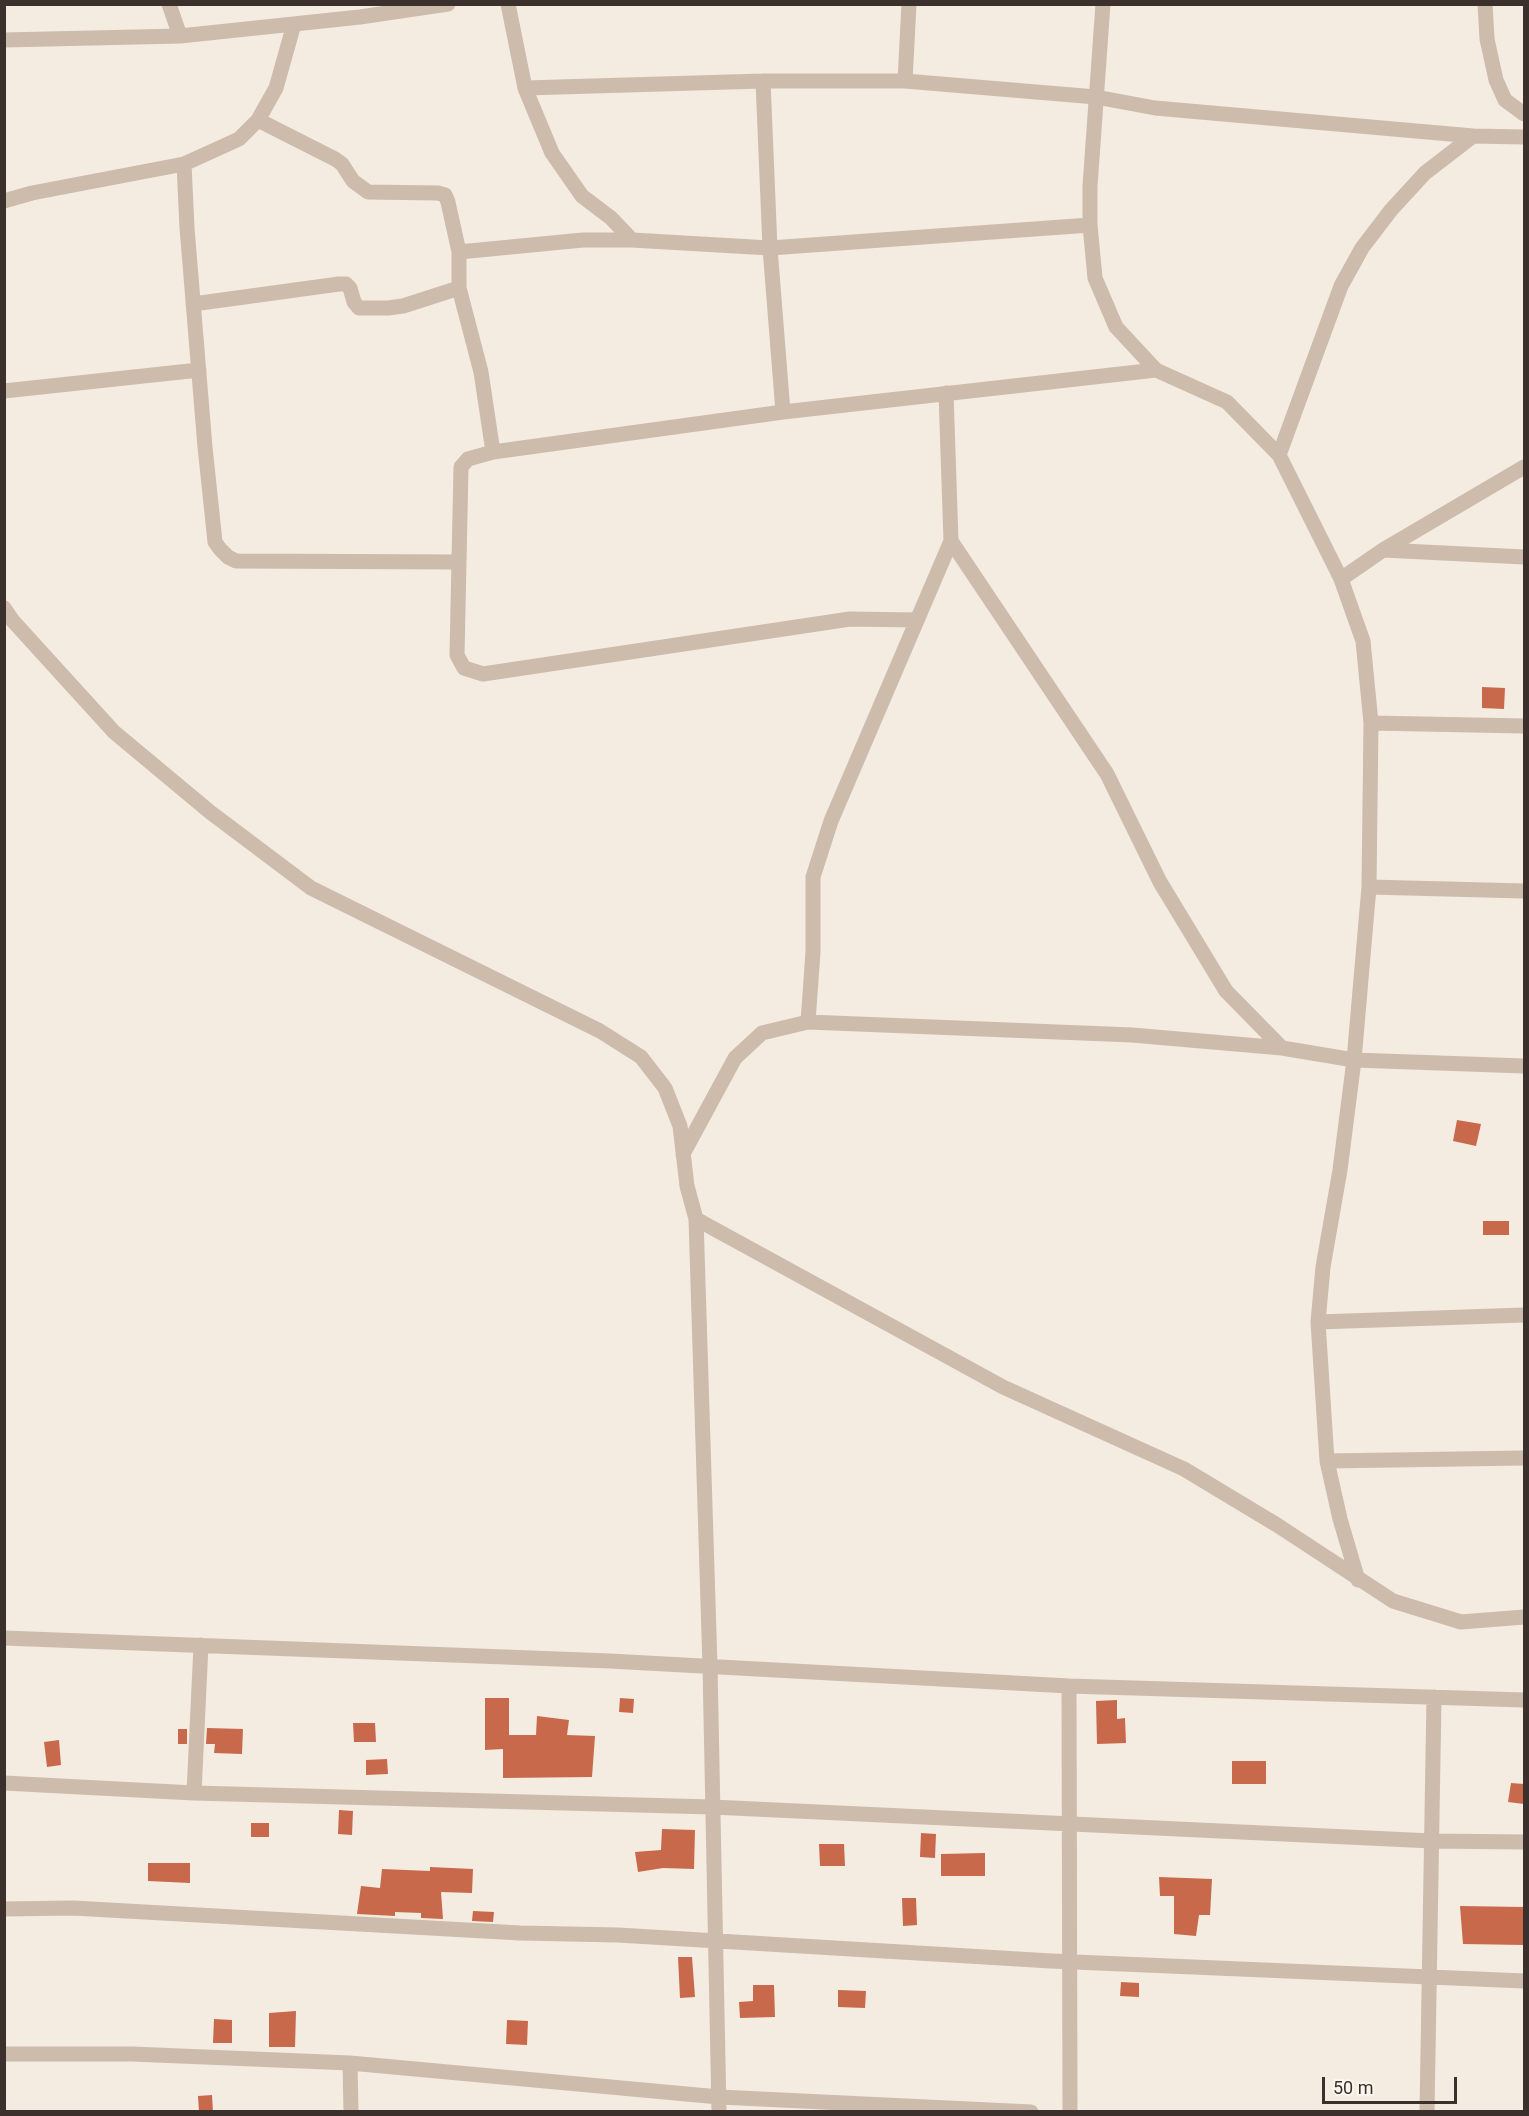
<!DOCTYPE html>
<style>
body{margin:0}
#map{position:relative;width:1529px;height:2116px;overflow:hidden;background:#f4ebe1;font-family:Roboto,sans-serif}
canvas{display:block}
.frame{position:absolute;inset:0;border:6px solid #3b302b;pointer-events:none}
.scale{position:absolute;left:1322px;top:2077px;width:135px;height:27px;box-sizing:border-box;border:3px solid #3b302b;border-top:0;padding-left:8px;font-size:18px;line-height:21px;white-space:nowrap;color:#3b302b;-webkit-text-stroke:4px #fbf5ee;paint-order:stroke}
</style>
<div id="map">
<canvas width="1529" height="2116"></canvas>
<div class="frame"></div>
<div class="scale">50 m</div>
</div>
<script>
const g = document.querySelector('canvas').getContext('2d');
g.lineJoin = 'round';
function fillPath(path, color) { g.fillStyle = color; g.fill(path, 'evenodd'); }
const shape = rows => new Path2D(rows.map(r => 'M' + r).join(''));
function strokePath(path, color, width, dash) { g.strokeStyle = color; g.lineWidth = width; g.lineCap = dash ? 'butt' : 'round'; g.setLineDash(dash || []); g.stroke(path); }
const building = shape([
 [1482,687,1505,688,1504,709,1482,708],
 [1457,1120,1481,1124,1476,1146,1453,1141],
 [1483,1221,1509,1221,1509,1235,1483,1235],
 [485,1698,509,1698,509,1735,536,1735,537,1716,569,1720,567,1735,595,1736,592,1777,503,1778,503,1749,485,1750],
 [620,1698,634,1699,633,1713,619,1712],
 [1117,1700,1117,1719,1125,1718,1126,1743,1097,1744,1096,1701],
 [353,1723,375,1723,376,1742,354,1742],
 [207,1728,243,1729,242,1754,214,1753,215,1744,206,1744],
 [178,1729,187,1729,187,1744,178,1744],
 [59,1740,61,1765,47,1767,44,1742],
 [387,1759,388,1774,366,1775,366,1760],
 [1232,1761,1266,1761,1266,1784,1232,1784],
 [1511,1783,1524,1784,1524,1804,1508,1802],
 [339,1810,353,1811,352,1835,338,1834],
 [251,1823,269,1823,269,1837,251,1837],
 [662,1829,695,1830,694,1869,663,1868,638,1872,635,1852,661,1850],
 [921,1833,936,1834,935,1858,920,1857],
 [819,1844,844,1844,845,1866,820,1866],
 [985,1853,985,1876,941,1876,941,1854],
 [148,1863,190,1863,190,1883,148,1881],
 [430,1867,473,1869,472,1893,441,1892,443,1919,421,1918,421,1913,395,1912,395,1916,357,1914,361,1886,380,1888,382,1869,430,1871],
 [1159,1877,1212,1879,1210,1915,1199,1915,1196,1936,1174,1934,1174,1896,1160,1896],
 [902,1898,916,1898,917,1925,903,1926],
 [1460,1906,1524,1907,1524,1945,1463,1944],
 [473,1911,494,1912,493,1922,472,1921],
 [678,1957,692,1957,695,1997,680,1998],
 [1121,1982,1139,1983,1139,1997,1120,1996],
 [753,1985,774,1985,775,2017,740,2018,739,2002,753,2001],
 [838,1990,866,1991,865,2008,838,2007],
 [296,2011,295,2047,269,2047,269,2013],
 [214,2019,232,2020,232,2043,213,2043],
 [507,2020,528,2021,527,2045,506,2044],
 [212,2095,213,2112,199,2112,198,2096]
]);
const minor = shape([
 [169,4,180,36],
 [508,4,525,88,552,153,582,196,611,218,632,240],
 [1103,4,1090,186,1090,225,1095,278,1116,327,1156,370,1227,402,1279,455,1341,579,1363,641,1371,723,1369,887,1354,1060,1340,1170,1323,1267,1318,1322,1327,1461,1340,1519,1358,1580],
 [1485,4,1487,39,1496,80,1505,100,1524,114],
 [4,40,180,36,360,17,448,4],
 [763,81,770,248,783,412],
 [905,81,909,4],
 [525,88,763,81,905,81,1096,97,1155,108,1473,136,1524,137],
 [258,120,335,159,342,164,353,181,368,192,438,193,445,195,448,202,459,252,459,288,481,372,493,452],
 [184,164,187,228,205,447,215,542,220,549,228,557,236,561,459,562],
 [4,201,32,193,184,164,239,139,258,120,276,88,294,24],
 [459,252,583,240,632,240,770,248,1090,225],
 [193,304,339,284,346,284,350,288,354,302,359,308,388,308,403,306,459,288],
 [4,391,199,370],
 [1279,455,1341,286,1362,248,1391,210,1425,173,1473,136],
 [951,541,1107,774,1160,882,1226,991,1282,1048],
 [1383,550,1524,557],
 [1341,579,1383,550,1524,467],
 [4,608,13,621,114,732,210,812,311,888,600,1031,641,1057,665,1088,680,1126,687,1186,696,1219,1003,1387,1184,1469,1277,1525,1393,1601,1461,1622,1524,1617],
 [917,620,850,619,483,674,464,668,457,655,461,467,468,459,493,452,783,412,1156,370],
 [1371,723,1524,726],
 [1369,887,1524,891],
 [808,1022,813,952,813,877,831,821,951,541,946,393],
 [683,1154,735,1058,762,1033,808,1022,1132,1035,1282,1048,1354,1060,1524,1066],
 [696,1219,710,1666,719,2112],
 [1318,1322,1524,1315],
 [1327,1461,1524,1458],
 [4,1638,610,1661,1069,1686,1524,1700],
 [1069,1686,1070,2112],
 [4,1783,194,1793,712,1807,1432,1841,1524,1842],
 [194,1793,201,1645],
 [4,1909,73,1908,520,1933,618,1935,1051,1961,1524,1981],
 [4,2054,132,2054,350,2063,719,2097,1031,2112],
 [350,2063,351,2112],
 [1427,2112,1434,1697]
]);
fillPath(building, '#c8694b');
strokePath(minor, '#cdbbac', 15);
</script>
